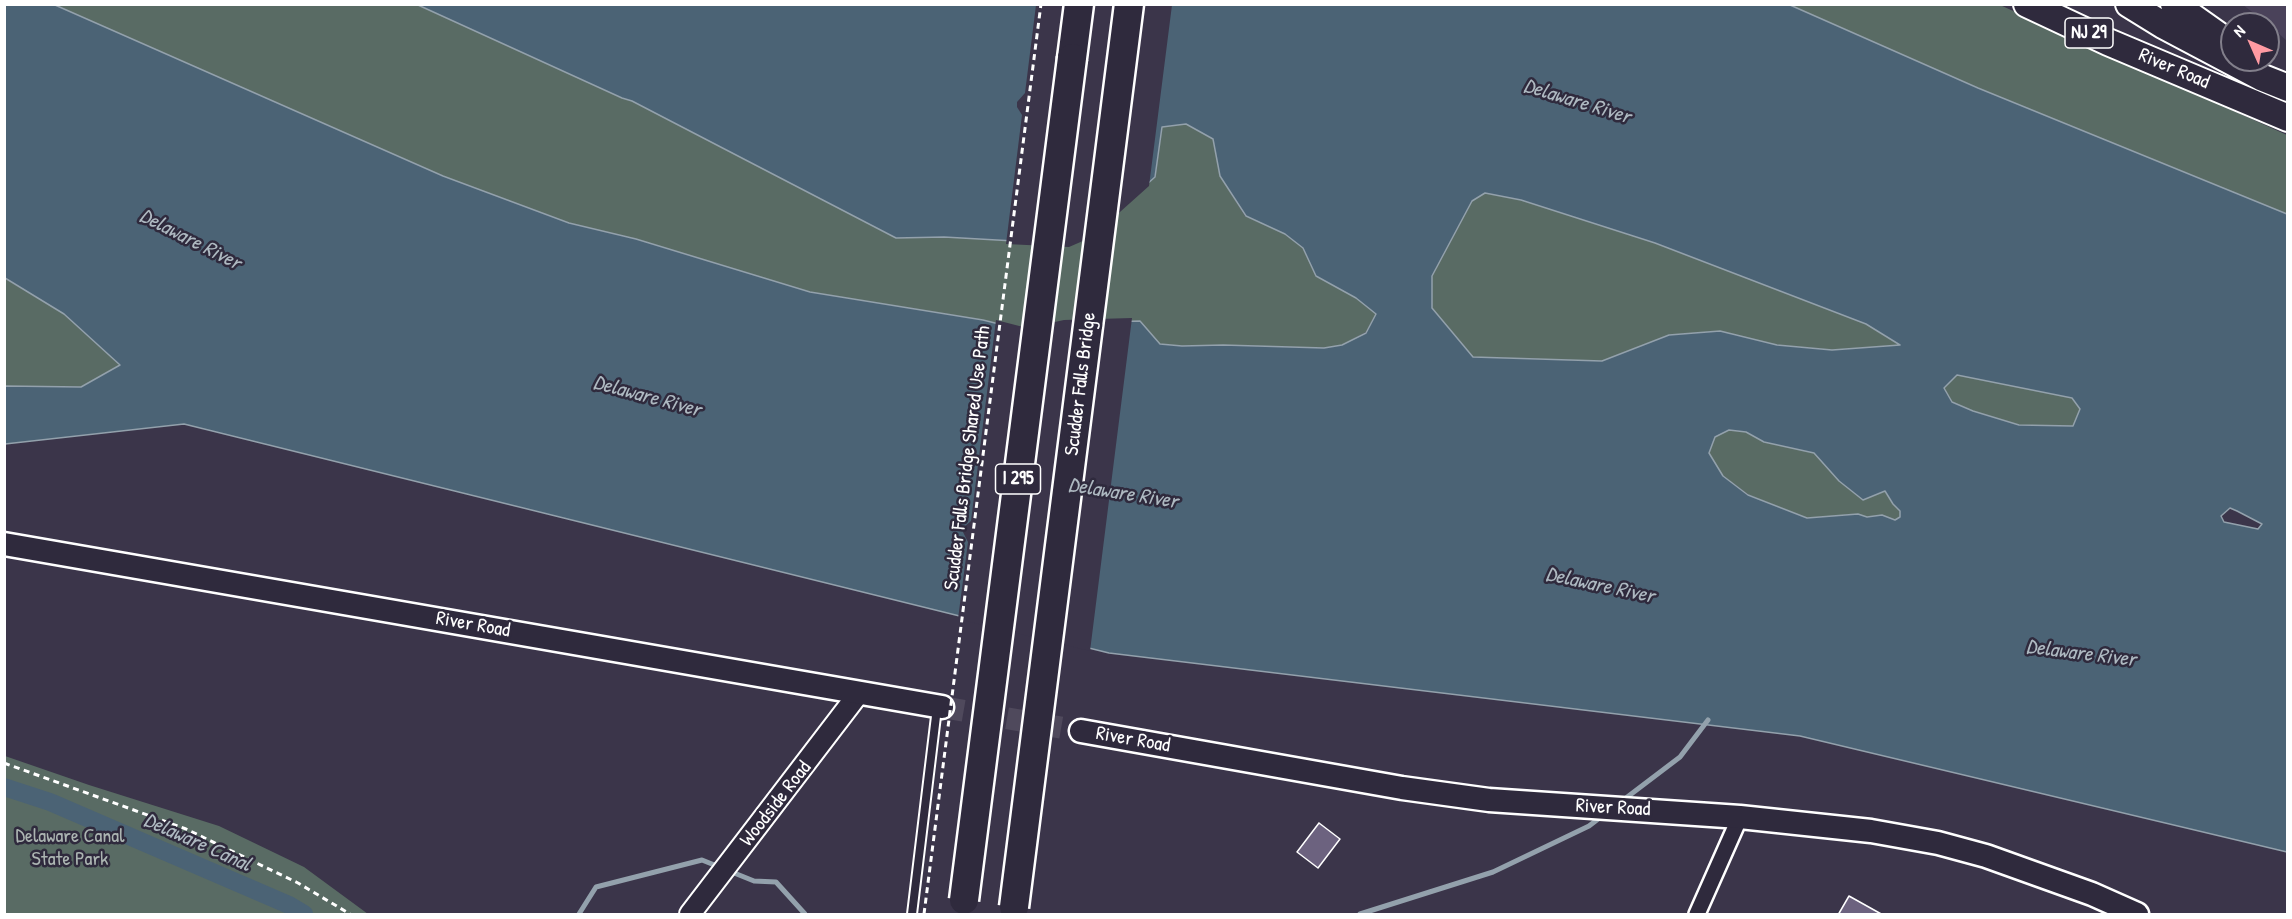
<!DOCTYPE html>
<style>
body{margin:0}
#map{position:relative;width:2292px;height:919px;overflow:hidden;background:#3b354a;font-family:"Patrick Hand",sans-serif}
canvas{display:block}
.frame{position:absolute;inset:0;border:6px solid #fff;pointer-events:none}
.north{position:absolute;left:2220px;top:12px;width:60px;height:60px;box-sizing:border-box;background:#2f2a3d;border:2px solid #827f8b;border-radius:50%;rotate:315deg;font-size:16px;font-weight:700;line-height:24px;text-align:center;color:#fff}
.north::after{content:'';display:block;margin:auto;width:21px;height:27px;background:#ff9aa2;clip-path:polygon(50% 0,100% 100%,50% 72%,0 100%)}
</style>
<div id="map">
<canvas width="2292" height="919"></canvas>
<div class="frame"></div>
<div class="north">N</div>
</div>
<script>
const g = document.querySelector('canvas').getContext('2d');
g.lineJoin = 'round';
function fillPath(path, color) { g.fillStyle = color; g.fill(path, 'evenodd'); }
const shape = rows => new Path2D(rows.map(r => 'M' + r).join(''));
function strokePath(path, color, width, dash) { g.strokeStyle = color; g.lineWidth = width; g.lineCap = dash ? 'butt' : 'round'; g.setLineDash(dash || []); g.stroke(path); }
function write(font, color, halo, rows, align = 'center') {
  g.font = font + ' "Patrick Hand",sans-serif'; g.lineWidth = 5; g.setLineDash([]); g.textBaseline = 'middle'; g.strokeStyle = halo; g.fillStyle = color; for (const [text, x, y, turn = 0] of rows) {
    g.save(); g.translate(x, y); g.rotate((+turn || 0) * Math.PI / 180); g.textAlign = isNaN(turn) ? turn : align; if (halo) g.strokeText(text, 0, 0); g.fillText(text, 0, 0); g.restore();
  }
}
const built = shape([
 [2243,5,2287,5,2287,41,2268,24]
]);
const green = shape([
 [55,5,418,5,622,98,632,101,896,238,944,237,1155,177,1162,127,1186,124,1213,139,1220,176,1245,216,1285,234,1303,248,1316,276,1356,298,1376,314,1366,332,1342,345,1324,348,1223,345,1182,346,1027,331,983,320,810,292,636,239,569,223,443,176],
 [1790,5,2000,5,2287,135,2287,214,1978,88],
 [1484,193,1521,200,1655,243,1866,324,1901,346,1832,350,1777,345,1720,331,1669,335,1602,361,1473,357,1432,308,1432,276,1472,200],
 [4,278,64,314,120,365,81,387,5,386],
 [1957,375,2072,398,2081,409,2073,426,2019,425,1973,411,1952,402,1944,388],
 [1729,430,1746,432,1764,442,1814,453,1839,481,1863,500,1885,491,1893,504,1900,511,1900,517,1895,520,1882,515,1867,517,1858,514,1807,518,1749,495,1723,476,1709,453,1715,437],
 [5,756,89,785,219,826,304,867,368,914,5,914]
]);
const water = shape([
 [4,5,55,5,443,176,569,223,636,239,810,292,983,320,1027,331,1065,323,1140,321,1160,344,1182,346,1223,345,1324,348,1342,345,1366,333,1376,314,1356,298,1316,276,1303,248,1285,234,1246,216,1220,176,1213,139,1186,124,1162,127,1155,177,1090,235,1067,244,944,237,896,238,632,101,622,98,418,5,1790,5,1978,88,2287,214,2287,852,1800,736,1109,653,184,424,5,444,5,386,81,387,120,365,64,314,5,278,4,5],
 [1485,193,1521,200,1655,243,1866,324,1900,345,1832,350,1777,345,1720,331,1669,335,1602,361,1473,357,1432,308,1432,276,1472,201,1485,193],
 [1957,375,2072,398,2080,409,2073,426,2019,425,1973,411,1952,402,1944,388,1957,375],
 [1729,430,1746,432,1764,442,1814,453,1839,481,1863,500,1885,491,1893,504,1900,511,1900,517,1895,520,1882,515,1867,517,1858,514,1807,518,1748,495,1723,476,1709,453,1715,437,1729,430],
 [2230,508,2237,511,2262,524,2258,529,2224,522,2221,516,2230,508]
]);
const pier = shape([
 [1036,5,1172,5,1149,186,1092,237,1069,247,1006,244,1022,115,1017,107,1017,102,1025,93],
 [1132,318,1090,651,958,619,968,542,963,532,964,527,971,521,996,320,1027,328,1064,320]
]);
const stream = shape([
 [1622,801,1680,757,1708,720],
 [579,914,596,887,702,860,754,881,776,882,805,914],
 [1360,914,1493,872,1589,826,1602,816]
]);
const canal = shape([
 [4,787,50,802,289,905,304,914]
]);
const building = shape([
 [1319,823,1340,839,1318,868,1297,852,1319,823],
 [1849,896,1883,915,1838,915,1849,896]
]);
const secondaryTunnel = shape([
 [942,707,1081,731]
]);
const path = shape([
 [4,763,186,829,298,883,350,914]
]);
const service = shape([
 [912,914,937,708]
]);
const minor = shape([
 [1697,914,1740,817]
]);
const tertiary = shape([
 [690,914,859,693]
]);
const secondary = shape([
 [4,544,942,707],
 [1081,731,1402,788,1489,800,1740,817,1871,831,1938,843,1986,856,2092,894,2137,914]
]);
const trunk = shape([
 [2027,4,2108,42,2288,118],
 [2129,4,2163,25,2263,78,2288,88],
 [2174,4,2232,45]
]);
const motorway = shape([
 [1072,58,1079,4]
]);
const pathBridge = shape([
 [924,914,1041,4]
]);
const motorwayBridge = shape([
 [964,900,1072,58],
 [1014,907,1129,4]
]);
const shields = [
 [2089,33,48],
 [1018,479,45]
];
const shieldNames = [
 ["NJ 29",2089,33],
 ["I 295",1018,479]
];
const streetNames = [
 ["River Road",2174,69,23],
 ["Scudder Falls Bridge",1081,384,-83],
 ["Scudder Falls Bridge Shared Use Path",968,458,-83],
 ["River Road",473,625,10],
 ["River Road",1133,740,10],
 ["Woodside Road",776,804,-52],
 ["River Road",1613,808,3]
];
const parkNames = [
 ["Delaware Canal",70,837],
 ["State Park",70,860]
];
const waterNames = [
 ["Delaware River",1577,102,17],
 ["Delaware River",190,240,27],
 ["Delaware River",647,397,15],
 ["Delaware River",1123,494,9],
 ["Delaware River",1600,586,12],
 ["Delaware River",2081,654,7],
 ["Delaware Canal",197,843,24]
];
fillPath(built, '#4a425a');
fillPath(green, '#596b64');
fillPath(water, '#4b6375');
strokePath(water, '#93a1ac', 1.5);
fillPath(pier, '#3b354a');
strokePath(stream, '#93a1ac', 5);
strokePath(canal, '#4b6375', 18);
fillPath(building, '#6c627f');
strokePath(building, '#fff', 1.5);
strokePath(secondaryTunnel, '#4f495c', 22, [22, 11]);
strokePath(service, '#fff', 12);
strokePath(minor, '#fff', 20);
strokePath(tertiary, '#fff', 24);
strokePath(secondary, '#fff', 27);
strokePath(trunk, '#fff', 30);
strokePath(motorway, '#fff', 33);
strokePath(path, '#fff', 3, [6, 4.5]);
strokePath(service, '#2f2a3d', 8);
strokePath(minor, '#2f2a3d', 15);
strokePath(tertiary, '#2f2a3d', 20);
strokePath(secondary, '#2f2a3d', 22);
strokePath(trunk, '#2f2a3d', 26);
strokePath(motorway, '#2f2a3d', 28);
strokePath(motorwayBridge, '#fff', 33, []);
strokePath(pathBridge, '#fff', 3, [6, 4.5]);
strokePath(motorwayBridge, '#2f2a3d', 28);
for (const [x, y, w] of shields) { const box = new Path2D(); box.roundRect(x - w / 2, y - 15, w, 30, 4.5); g.fillStyle = '#2f2a3d'; g.fill(box); strokePath(box, '#fff', 1.5); }
write('bold 18px', '#fff', null, shieldNames);
write('20px', '#fff', '#2f2a3d', streetNames);
write('20px', '#acb5b2', '#2f2a3d', parkNames);
write('italic 21px', '#aeb9c1', '#2f2a3d', waterNames);
</script>
